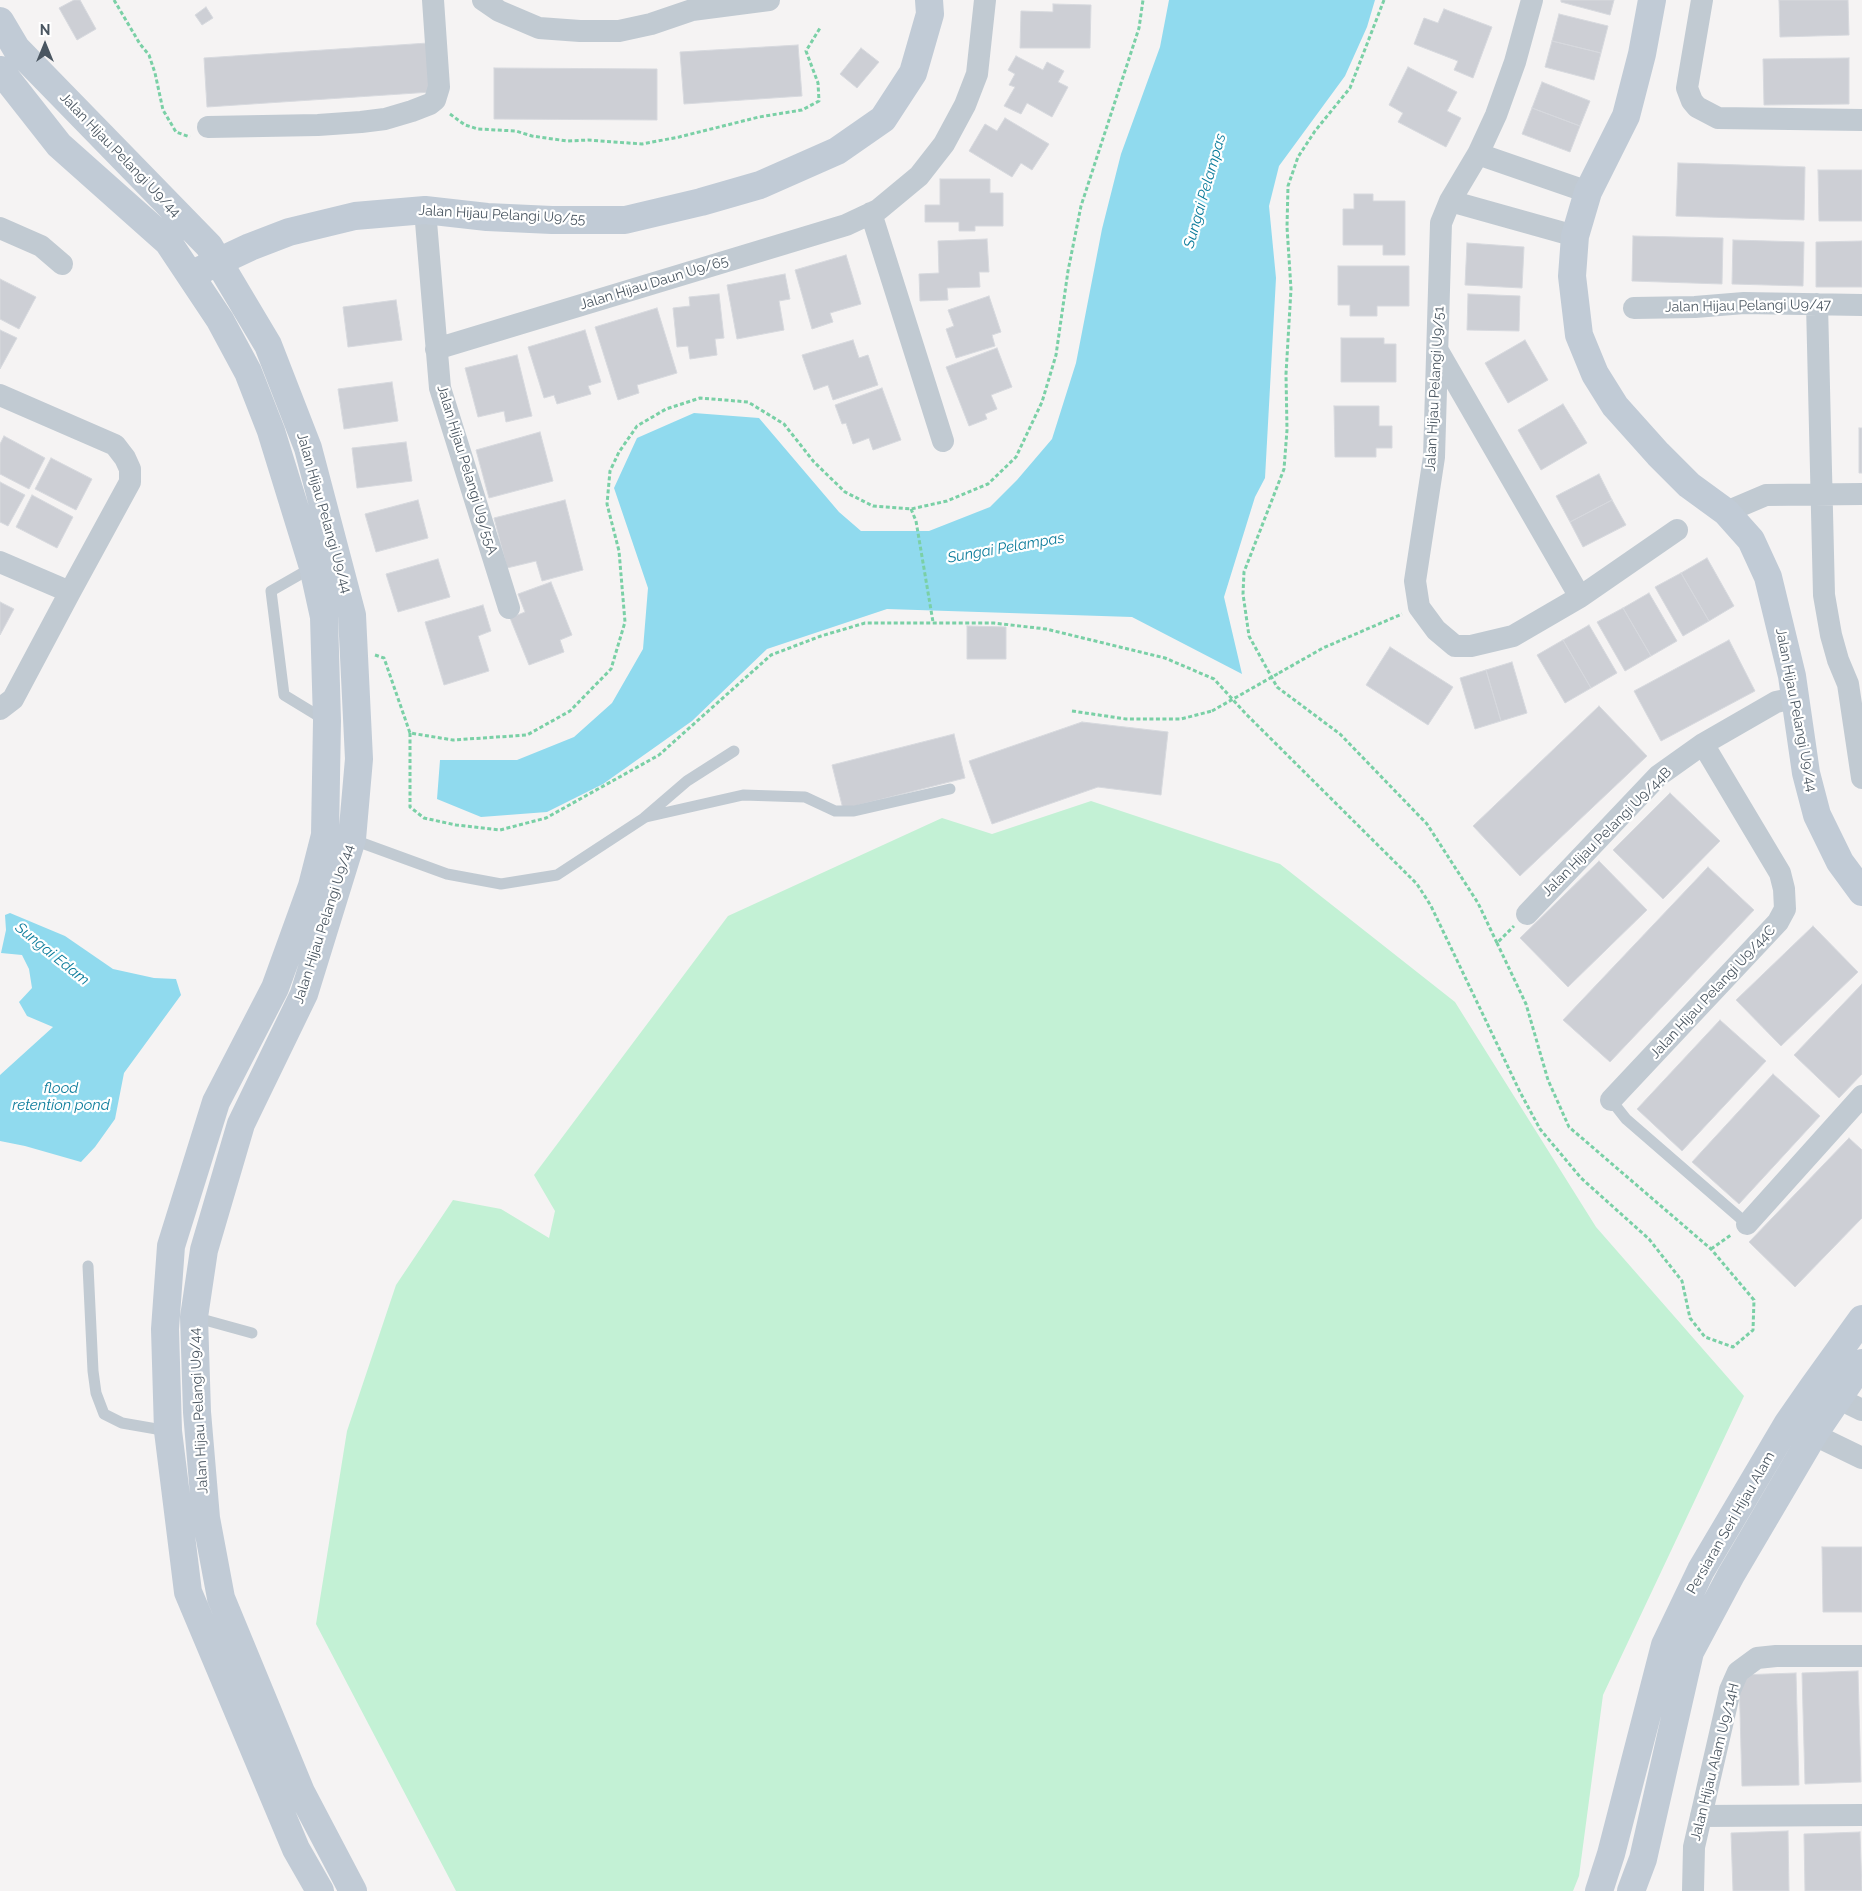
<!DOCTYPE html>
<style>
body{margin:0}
#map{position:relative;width:1862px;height:1891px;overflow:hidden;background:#f5f3f3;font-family:Raleway,sans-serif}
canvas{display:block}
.north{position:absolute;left:20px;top:20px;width:50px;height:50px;-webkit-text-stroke:4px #fff;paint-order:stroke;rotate:0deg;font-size:14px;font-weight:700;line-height:20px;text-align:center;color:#4a5661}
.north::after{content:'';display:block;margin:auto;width:18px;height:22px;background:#4a5661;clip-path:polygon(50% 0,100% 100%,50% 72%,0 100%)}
</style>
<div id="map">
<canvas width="1862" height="1891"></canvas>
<div class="north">N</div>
</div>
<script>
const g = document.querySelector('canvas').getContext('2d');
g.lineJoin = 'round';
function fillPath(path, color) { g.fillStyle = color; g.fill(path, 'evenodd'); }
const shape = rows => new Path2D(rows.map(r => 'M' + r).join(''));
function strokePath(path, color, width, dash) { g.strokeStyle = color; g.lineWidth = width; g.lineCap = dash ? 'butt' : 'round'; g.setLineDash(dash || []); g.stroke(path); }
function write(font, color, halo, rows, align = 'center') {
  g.font = font + ' Raleway,sans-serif'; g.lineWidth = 4.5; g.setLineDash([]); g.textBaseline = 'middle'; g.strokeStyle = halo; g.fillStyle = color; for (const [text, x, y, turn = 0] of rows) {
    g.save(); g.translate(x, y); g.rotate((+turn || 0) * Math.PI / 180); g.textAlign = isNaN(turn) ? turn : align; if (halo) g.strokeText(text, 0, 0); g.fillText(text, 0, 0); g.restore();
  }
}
const green = shape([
 [1091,801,1280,864,1455,1002,1596,1227,1744,1396,1603,1695,1579,1876,1573,1891,456,1891,316,1624,347,1431,396,1285,453,1200,501,1209,549,1238,555,1211,534,1175,728,916,942,818,992,834]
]);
const water = shape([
 [1169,0,1375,0,1367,27,1345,76,1279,166,1269,206,1276,278,1265,478,1255,497,1224,597,1242,674,1132,617,887,609,767,649,692,721,603,784,547,812,481,817,437,799,440,760,517,760,574,737,612,703,643,649,648,588,614,488,637,438,694,413,759,418,839,512,861,531,929,531,990,507,1017,480,1052,439,1076,363,1102,229,1121,154,1160,47],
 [10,913,65,936,113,969,154,978,176,979,181,995,124,1073,115,1119,95,1147,81,1162,25,1146,0,1141,0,1075,53,1027,27,1016,19,1002,32,988,29,969,22,955,1,953,6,930,5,915]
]);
const building = shape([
 [74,0,80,0,96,29,77,40,59,8,74,0],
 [1561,0,1614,0,1610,15,1561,2,1561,0],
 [1779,0,1848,0,1849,35,1780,37,1779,0],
 [1053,4,1091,5,1090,48,1020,48,1021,11,1053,12,1053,4],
 [206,7,213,18,202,25,195,15,206,7],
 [1444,9,1492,27,1473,78,1454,70,1458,61,1414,44,1424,18,1438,23,1444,9],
 [1559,14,1608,26,1601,53,1552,41,1559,14],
 [1552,41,1601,53,1594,80,1545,67,1552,41],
 [428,43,431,92,207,107,204,58,428,43],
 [798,45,802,96,684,104,680,52,798,45],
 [861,48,879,62,857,88,840,74,861,48],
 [1016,56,1043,70,1047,62,1064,71,1058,82,1068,87,1052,117,1027,103,1021,114,1004,106,1015,87,1009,85,1015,74,1008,70,1016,56],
 [1849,58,1849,104,1764,105,1763,59,1849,58],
 [1408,67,1457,92,1447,111,1461,118,1446,147,1398,122,1403,113,1389,105,1408,67],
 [494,68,657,69,657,120,494,119,494,68],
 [1542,82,1590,101,1580,126,1532,108,1542,82],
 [1532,108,1580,126,1570,152,1522,134,1532,108],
 [1005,118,1049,144,1032,170,1021,163,1012,177,969,151,985,124,997,131,1005,118],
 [1678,163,1805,167,1804,220,1676,216,1678,163],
 [1818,170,1862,170,1862,221,1819,221,1818,170],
 [940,179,990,179,990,193,1003,193,1003,226,975,226,975,231,959,231,959,222,925,222,925,205,940,205,940,179],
 [1354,194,1373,194,1373,201,1405,201,1405,255,1383,255,1383,245,1343,245,1343,209,1354,209,1354,194],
 [1633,236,1723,238,1722,284,1632,281,1633,236],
 [987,239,989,272,979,272,980,287,947,288,948,300,920,301,919,274,939,273,938,241,987,239],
 [1733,240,1804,242,1803,286,1732,284,1733,240],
 [1862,241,1862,287,1816,287,1816,242,1862,241],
 [1467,243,1524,247,1522,288,1465,285,1467,243],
 [846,255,861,304,830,313,833,322,812,329,795,270,846,255],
 [1338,266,1409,266,1409,306,1377,306,1377,316,1350,316,1350,305,1338,305,1338,266],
 [785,274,790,299,779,301,784,330,737,339,727,285,785,274],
 [0,279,36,297,19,329,0,319,0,279],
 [719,294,724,338,715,339,717,355,690,359,688,346,677,347,673,308,690,306,689,297,719,294],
 [1468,294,1520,296,1519,331,1467,330,1468,294],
 [989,296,1001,332,992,335,995,346,956,358,946,329,954,326,948,310,989,296],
 [396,300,402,340,348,347,343,307,396,300],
 [657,308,677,373,637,385,639,393,618,400,595,327,657,308],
 [0,330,17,338,0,369,0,330],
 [585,330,601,382,588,386,591,394,557,404,554,395,544,398,528,347,585,330],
 [1341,338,1384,338,1384,344,1396,344,1396,382,1341,382,1341,338],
 [853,340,859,358,868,355,878,385,833,400,828,385,814,390,802,355,853,340],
 [1525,340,1548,380,1508,403,1485,363,1525,340],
 [997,348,1012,387,991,395,997,409,985,414,987,419,969,426,946,367,997,348],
 [517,355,532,416,506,422,504,411,478,417,465,368,517,355],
 [392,382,398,421,344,429,338,389,392,382],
 [882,388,901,440,873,450,869,438,853,444,846,423,842,424,835,405,882,388],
 [1563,404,1587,443,1541,470,1518,430,1563,404],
 [1334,406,1379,406,1379,426,1392,426,1392,448,1376,448,1376,457,1335,457,1334,406],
 [1859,428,1862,428,1862,473,1859,473,1859,428],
 [540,432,553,481,489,498,476,450,540,432],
 [4,436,45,458,29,489,0,474,0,444,4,436],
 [406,442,412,481,357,488,352,448,406,442],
 [51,458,92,479,76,510,35,489,51,458],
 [1599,474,1612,500,1570,522,1556,496,1599,474],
 [0,482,25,495,8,526,0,522,0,482],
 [32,495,73,517,57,548,16,527,32,495],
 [418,500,428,538,376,552,365,514,418,500],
 [565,500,583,570,542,581,536,561,507,568,494,518,565,500],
 [1612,500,1626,525,1583,547,1570,522,1612,500],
 [1707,558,1734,606,1709,621,1681,573,1707,558],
 [438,559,450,597,398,612,386,574,438,559],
 [1681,573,1709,621,1683,636,1655,587,1681,573],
 [551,582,572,635,560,640,564,652,529,665,510,618,525,612,518,594,551,582],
 [1649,593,1677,641,1651,656,1623,608,1649,593],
 [0,602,14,609,0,635,0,602],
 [483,605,491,631,478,636,489,671,444,685,425,622,483,605],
 [1623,608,1651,656,1625,671,1597,622,1623,608],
 [1589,625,1617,673,1591,688,1563,640,1589,625],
 [967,626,1006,627,1006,659,967,659,967,626],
 [1563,640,1591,688,1565,703,1537,655,1563,640],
 [1729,640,1755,691,1661,741,1634,691,1729,640],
 [1390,647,1453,687,1428,725,1366,685,1390,647],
 [1512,662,1527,713,1501,721,1486,670,1512,662],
 [1486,670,1501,721,1475,729,1460,678,1486,670],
 [1599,706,1647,756,1520,876,1473,826,1599,706],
 [1082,722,1168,732,1161,795,1098,787,992,824,969,761,1082,722],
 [954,734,965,778,843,809,832,765,954,734],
 [1670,793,1720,841,1663,899,1613,850,1670,793],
 [1599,861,1647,910,1568,987,1520,938,1599,861],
 [1708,867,1754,910,1610,1062,1563,1020,1708,867],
 [1813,926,1858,972,1781,1046,1736,1000,1813,926],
 [1862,984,1862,1074,1839,1098,1794,1055,1862,984],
 [1720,1020,1766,1061,1682,1151,1637,1109,1720,1020],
 [1773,1074,1820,1116,1739,1204,1692,1162,1773,1074],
 [1849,1138,1862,1150,1862,1218,1795,1287,1749,1242,1849,1138],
 [1822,1547,1862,1547,1862,1612,1823,1612,1822,1547],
 [1858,1671,1861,1782,1805,1784,1802,1673,1858,1671],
 [1796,1673,1799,1785,1742,1786,1739,1675,1796,1673],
 [1788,1831,1789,1891,1733,1891,1731,1833,1788,1831],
 [1860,1832,1862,1891,1805,1891,1804,1834,1860,1832]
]);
const path = shape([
 [114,0,140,44,149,55,155,73,163,110,176,132,190,137],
 [1384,0,1350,88,1315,131,1298,157,1288,186,1287,227,1291,289,1286,374,1287,430,1284,469,1244,572,1243,594,1249,636,1277,687,1340,734,1427,824,1478,903,1497,943,1514,926],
 [450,114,465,125,478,129,516,131,532,136,567,141,588,140,642,144,679,137,759,117,802,110,819,101,818,83,806,51,820,28],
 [911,509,916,521,933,622],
 [375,655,384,658,410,733,453,740,527,735,570,711,611,669,625,622,619,551,607,504,610,471,619,452,637,426,666,409,700,398,748,402,784,424,814,462,845,492,873,506,911,509,947,501,988,484,1016,457,1042,402,1056,355,1068,271,1081,206,1139,28,1143,0],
 [1279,673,1323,648,1402,614],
 [1072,711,1126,719,1181,719,1212,711],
 [410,733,410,807,424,818,456,825,500,830,546,818,659,755,771,655,821,636,865,623,994,623,1046,629,1165,658,1214,679,1246,714,1417,884,1431,906,1520,1092,1540,1129,1581,1178,1649,1239,1682,1281,1690,1318,1705,1337,1733,1347,1753,1330,1754,1300,1711,1249,1569,1127,1548,1080,1526,1004,1497,943],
 [1711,1249,1731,1235]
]);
const lane = shape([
 [313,567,271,591,284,695,325,720],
 [646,817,743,795,805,797,835,811,854,811,950,789],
 [351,839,447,874,501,884,557,875,644,818,687,781,734,751],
 [1611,1100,1626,1119,1747,1224],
 [88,1266,93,1371,96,1393,104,1414,122,1423,168,1431],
 [194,1317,252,1333]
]);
const street = shape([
 [483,0,499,11,539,28,580,31,619,31,651,24,692,10,769,0],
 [1532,0,1515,62,1496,115,1478,154,1450,201,1441,223,1434,457,1415,581,1419,607,1436,630,1455,646,1471,646,1513,636,1580,597,1677,530],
 [1702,0,1687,88,1692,101,1697,107,1718,118,1862,120],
 [208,127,318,125,361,122,385,119,412,111,430,104,435,100,439,87,433,0],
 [1478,154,1588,192],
 [1450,201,1575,236],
 [425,210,440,388,509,608],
 [871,213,943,441],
 [0,228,41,246,62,264],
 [1817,304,1824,595,1831,635,1838,660,1848,684,1862,778],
 [1634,308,1695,307,1744,303,1862,305],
 [436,349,846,225,878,210,919,176,944,144,965,105,977,74,985,0],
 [1438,351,1580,597],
 [0,395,115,445,125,458,130,469,130,482,70,592,13,699,0,709],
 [1726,512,1766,495,1862,494],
 [0,562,70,592],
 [1527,914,1658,776,1703,744,1776,702,1795,698],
 [1611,1100,1778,922,1785,909,1784,889,1780,873,1703,744],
 [1747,1224,1862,1096],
 [1823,1391,1862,1410],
 [1800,1428,1862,1458],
 [1701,1816,1862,1815],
 [1693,1891,1694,1847,1730,1690,1738,1672,1757,1658,1776,1656,1862,1656]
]);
const secondary = shape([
 [1652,0,1642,54,1626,116,1588,192,1575,236,1572,276,1579,335,1595,374,1615,406,1658,454,1689,485,1726,512,1751,540,1768,577,1792,676,1806,773,1817,815,1840,862,1862,892],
 [0,21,16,48,209,246,268,345,308,448,352,615,359,759,352,839,304,994,241,1124,204,1250,194,1317,197,1412,206,1518,221,1598,301,1792,353,1891],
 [0,70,59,145,168,242,220,320,248,372,271,431,313,567,324,617,327,721,325,835,312,886,275,988,216,1102,171,1246,165,1329,168,1431,188,1592,296,1849,320,1891],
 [201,270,250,247,289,232,355,216,425,210,487,217,552,220,625,220,701,202,760,185,837,151,883,119,913,73,930,14,929,0],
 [1599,1891,1611,1854,1665,1645,1701,1570,1788,1423,1813,1387,1862,1319],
 [1631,1891,1643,1859,1690,1652,1731,1575,1814,1434,1862,1363]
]);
const pathBridge = shape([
 [1212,711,1279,673]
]);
const streetNames = [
 ["Jalan Hijau Pelangi U9/44",120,155,46],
 ["Jalan Hijau Pelangi U9/55",502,215,3],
 ["Jalan Hijau Daun U9/65",654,283,-17],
 ["Jalan Hijau Pelangi U9/47",1748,306,-1],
 ["Jalan Hijau Pelangi U9/51",1435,389,-87],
 ["Jalan Hijau Pelangi U9/55A",467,470,73],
 ["Jalan Hijau Pelangi U9/44",324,513,74],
 ["Jalan Hijau Pelangi U9/44",1796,710,79],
 ["Jalan Hijau Pelangi U9/44B",1607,832,-45],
 ["Jalan Hijau Pelangi U9/44",324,924,-72],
 ["Jalan Hijau Pelangi U9/44C",1713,992,-47],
 ["Jalan Hijau Pelangi U9/44",199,1411,-93],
 ["Persiaran Seri Hijau Alam",1731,1523,-60],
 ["Jalan Hijau Alam U9/14H",1715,1762,-76]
];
const waterNames = [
 ["Sungai Pelampas",1205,191,-74],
 ["Sungai Pelampas",1006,548,-10],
 ["Sungai Edam",52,954,39],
 ["flood",61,1088],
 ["retention pond",61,1105]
];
fillPath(green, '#c3f1d5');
fillPath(water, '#90daee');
fillPath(building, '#cdcfd5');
strokePath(building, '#d7d9de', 1);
strokePath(path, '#7ad0a6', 3, [4, 2.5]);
strokePath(lane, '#c1cad2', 11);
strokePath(street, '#c1cad2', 22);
strokePath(secondary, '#c1cbd6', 28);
strokePath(pathBridge, '#7ad0a6', 3, [4, 2.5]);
write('14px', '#4a5661', '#fff', streetNames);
write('italic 15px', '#0c7c9b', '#fff', waterNames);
</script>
